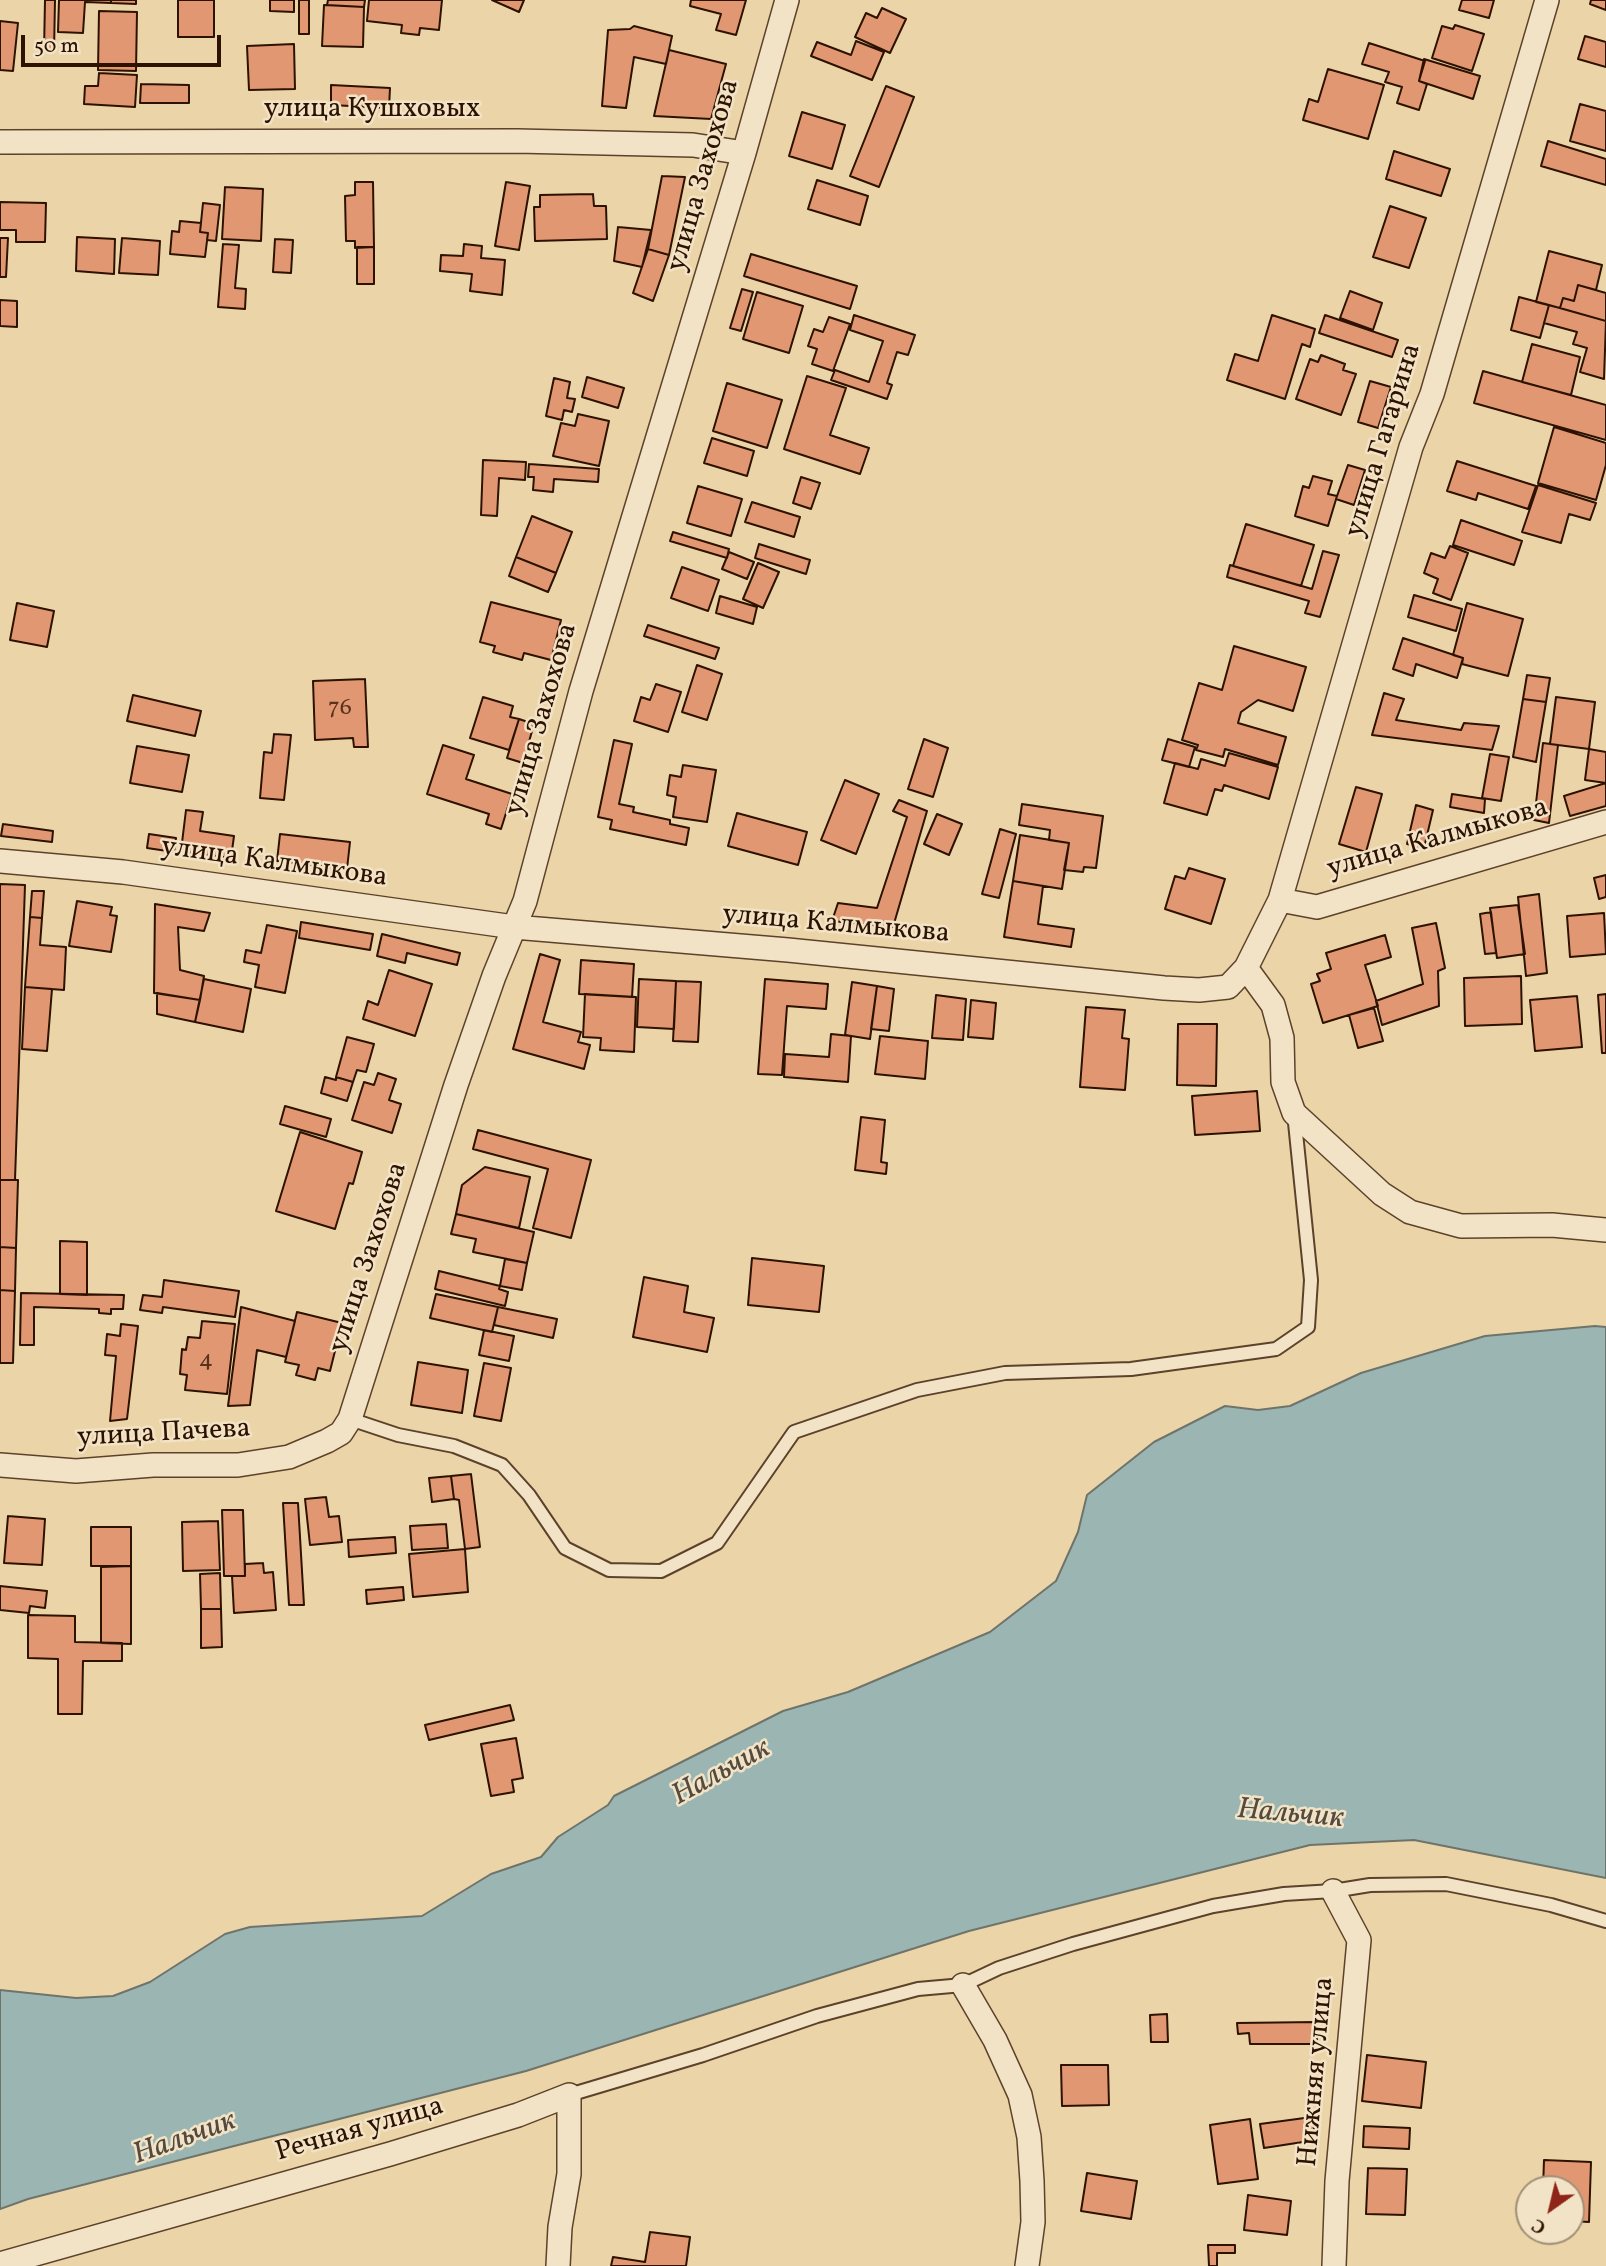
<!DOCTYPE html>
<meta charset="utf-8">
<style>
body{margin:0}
#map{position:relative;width:1606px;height:2266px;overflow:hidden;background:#ebd4a8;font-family:Vollkorn,serif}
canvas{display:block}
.north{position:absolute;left:1515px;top:2175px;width:70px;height:70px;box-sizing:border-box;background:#f2e3c6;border:2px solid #a38f77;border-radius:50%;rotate:214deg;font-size:19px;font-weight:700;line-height:28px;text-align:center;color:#2d1200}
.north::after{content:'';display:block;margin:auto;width:24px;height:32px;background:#8f2418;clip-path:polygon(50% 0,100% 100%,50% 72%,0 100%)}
.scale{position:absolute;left:21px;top:35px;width:200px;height:32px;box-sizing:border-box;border:4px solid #2d1200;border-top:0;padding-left:9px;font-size:21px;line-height:24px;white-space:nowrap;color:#2d1200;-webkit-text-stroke:5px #f2e3c6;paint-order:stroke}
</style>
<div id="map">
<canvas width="1606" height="2266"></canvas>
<div class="north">С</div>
<div class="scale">50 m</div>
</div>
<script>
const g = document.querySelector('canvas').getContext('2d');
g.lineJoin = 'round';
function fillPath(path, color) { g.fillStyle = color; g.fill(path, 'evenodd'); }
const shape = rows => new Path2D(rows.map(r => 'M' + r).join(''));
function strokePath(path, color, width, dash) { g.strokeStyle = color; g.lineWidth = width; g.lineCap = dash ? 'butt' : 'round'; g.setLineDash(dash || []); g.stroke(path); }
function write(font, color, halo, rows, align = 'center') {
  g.font = font + ' Vollkorn,serif'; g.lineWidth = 5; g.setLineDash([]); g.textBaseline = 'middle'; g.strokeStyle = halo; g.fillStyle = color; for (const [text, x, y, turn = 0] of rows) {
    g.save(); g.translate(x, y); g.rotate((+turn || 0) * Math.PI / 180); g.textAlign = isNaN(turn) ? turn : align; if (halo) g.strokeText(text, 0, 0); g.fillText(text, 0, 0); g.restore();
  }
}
const water = shape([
 [1595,1326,1606,1327,1606,1878,1414,1840,1310,1845,969,1931,526,2071,28,2199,0,2209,0,1990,76,1998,113,1996,150,1982,225,1934,250,1927,422,1916,491,1874,541,1857,558,1837,608,1805,614,1796,783,1711,848,1692,990,1632,1056,1581,1078,1532,1087,1495,1154,1442,1225,1406,1258,1410,1290,1406,1361,1373,1485,1336,1595,1326]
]);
const building = shape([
 [45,0,55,0,54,52,44,52,45,0],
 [59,0,111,0,111,3,85,2,83,33,58,32,59,0],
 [111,0,136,0,136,4,111,3,111,0],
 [178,0,214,0,214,37,178,37,178,0],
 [270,0,294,0,294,12,270,11,270,0],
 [299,0,309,0,309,34,299,34,299,0],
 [328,0,365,0,364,7,327,5,328,0],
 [369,0,442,0,439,30,420,28,419,35,401,33,402,25,367,21,369,0],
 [492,0,524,0,519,12,492,0],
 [691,0,746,0,736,35,716,30,721,14,690,6,691,0],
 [1462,0,1494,0,1489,18,1459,10,1462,0],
 [1591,0,1606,0,1606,10,1590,4,1591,0],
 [324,5,364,7,363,47,322,46,324,5],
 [882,8,906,19,890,53,855,37,866,13,877,18,882,8],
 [99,11,137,12,136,71,98,70,99,11],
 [0,21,18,23,13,71,0,70,0,21],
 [1455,25,1484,34,1472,71,1432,58,1442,26,1453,29,1455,25],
 [634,26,672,36,666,64,634,57,626,108,602,106,608,30,630,29,634,26],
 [1585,36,1606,42,1606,67,1578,59,1585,36],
 [856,41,884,52,872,80,811,56,817,42,851,55,856,41],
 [1369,43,1425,61,1419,81,1427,84,1419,110,1397,103,1402,87,1385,82,1389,72,1362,64,1369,43],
 [294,44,295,89,249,90,247,46,294,44],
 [669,50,726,64,711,119,654,116,669,50],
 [1424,59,1480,76,1473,99,1419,81,1424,59],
 [1328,69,1384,85,1368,139,1303,120,1309,99,1318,102,1328,69],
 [99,73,137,75,135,107,84,104,85,86,98,86,99,73],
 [141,84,189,85,189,103,140,103,141,84],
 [331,85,390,88,389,108,331,105,331,85],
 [886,86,914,97,879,187,850,176,886,86],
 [1580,104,1606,111,1606,151,1570,141,1580,104],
 [802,112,845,125,832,169,789,156,802,112],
 [1548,141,1606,159,1606,185,1541,166,1548,141],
 [1394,151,1450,169,1441,196,1386,179,1394,151],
 [662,176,685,177,669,255,648,249,662,176],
 [817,180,868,196,860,225,808,209,817,180],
 [355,182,373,182,374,247,355,248,355,241,346,241,345,196,355,195,355,182],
 [506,182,530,186,519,250,495,246,506,182],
 [225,187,263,189,261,241,222,239,225,187],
 [593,194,594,206,606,206,607,239,535,241,534,207,540,207,540,195,593,194],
 [0,202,46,203,45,242,16,242,16,230,0,230,0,202],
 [203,203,220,205,216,241,207,240,208,233,200,232,203,203],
 [1390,206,1426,218,1409,268,1373,257,1390,206],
 [180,221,201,223,200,232,208,233,205,257,170,254,172,231,179,232,180,221],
 [618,227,651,230,642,267,614,261,618,227],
 [77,237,115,239,114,274,76,271,77,237],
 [0,238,8,238,6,277,0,277,0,238],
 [122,238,160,241,158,275,119,273,122,238],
 [275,239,293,240,291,273,273,272,275,239],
 [223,244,239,245,235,288,246,289,245,309,218,307,223,244],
 [464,244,482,246,481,258,505,260,502,295,470,291,472,274,440,271,441,255,463,256,464,244],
 [357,247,374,247,374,284,357,284,357,247],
 [648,249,669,255,653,301,633,293,648,249],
 [1549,251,1602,265,1596,290,1578,285,1574,301,1563,298,1560,308,1536,302,1549,251],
 [751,254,857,286,850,309,744,276,751,254],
 [1578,285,1606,293,1606,321,1560,308,1563,298,1574,301,1578,285],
 [742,289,753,292,741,331,730,328,742,289],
 [1350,291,1382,303,1373,330,1340,318,1350,291],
 [757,292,803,306,789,353,743,339,757,292],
 [1519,297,1549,305,1540,338,1511,330,1519,297],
 [0,300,17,301,17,327,0,326,0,300],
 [1549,305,1606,321,1604,379,1580,372,1587,348,1573,344,1577,332,1544,323,1549,305],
 [854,315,915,335,908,355,897,352,887,383,892,385,887,399,831,380,835,370,869,382,883,341,850,330,854,315],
 [1272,315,1315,329,1310,347,1302,344,1285,399,1227,380,1235,354,1258,361,1272,315],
 [1325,315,1398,340,1392,357,1319,333,1325,315],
 [829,317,850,324,833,371,812,364,817,349,808,346,814,329,823,332,829,317],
 [1532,344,1580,357,1571,395,1522,382,1532,344],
 [1321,355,1345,364,1343,370,1356,374,1341,415,1296,399,1310,359,1318,362,1321,355],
 [1483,371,1606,405,1606,440,1474,403,1483,371],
 [807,376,846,388,830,435,869,448,860,474,784,449,807,376],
 [587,377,624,388,618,408,582,397,587,377],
 [554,378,570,382,567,398,575,399,572,412,564,410,562,420,546,416,554,378],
 [1370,381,1391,387,1378,428,1358,422,1370,381],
 [727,383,782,400,767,448,713,431,727,383],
 [578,414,609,421,599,466,553,456,561,423,575,426,578,414],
 [1554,427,1606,443,1606,465,1596,500,1538,483,1554,427],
 [712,438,754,451,747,476,704,463,712,438],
 [483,460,526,462,525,480,499,478,497,516,481,515,483,460],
 [1457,461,1536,486,1528,509,1478,493,1476,500,1447,491,1457,461],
 [529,464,599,469,598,482,554,479,553,492,533,490,534,477,528,477,529,464],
 [1348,465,1365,470,1354,505,1336,499,1348,465],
 [1313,476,1332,481,1328,494,1337,496,1328,526,1295,516,1303,486,1309,488,1313,476],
 [801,477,820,483,811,509,793,503,801,477],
 [1538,485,1596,503,1590,520,1569,514,1561,543,1522,532,1538,485],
 [698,486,742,499,731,536,687,523,698,486],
 [752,502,800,517,794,537,745,522,752,502],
 [532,516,572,532,556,573,516,557,532,516],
 [1461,520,1522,541,1514,565,1453,545,1461,520],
 [1246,524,1314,545,1301,586,1233,566,1246,524],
 [673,532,729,549,727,558,670,541,673,532],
 [759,544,810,560,806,574,755,558,759,544],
 [1450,546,1468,553,1451,600,1433,593,1438,579,1424,573,1431,553,1445,558,1450,546],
 [1323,551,1339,555,1320,617,1305,613,1309,601,1227,577,1230,565,1312,589,1323,551],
 [729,552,754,562,747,579,722,569,729,552],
 [516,557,556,573,548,592,509,576,516,557],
 [758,563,779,572,763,608,743,599,758,563],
 [682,567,719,580,708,611,671,598,682,567],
 [1414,595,1462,609,1456,631,1408,617,1414,595],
 [720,596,757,607,753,624,716,613,720,596],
 [491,602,561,620,551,660,524,653,522,660,493,652,495,646,480,642,491,602],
 [17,603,54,611,47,647,10,640,17,603],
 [1467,603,1523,619,1508,676,1462,664,1463,658,1453,655,1467,603],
 [648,625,719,648,715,659,644,636,648,625],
 [1403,638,1463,658,1457,678,1416,664,1413,676,1393,669,1403,638],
 [1234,646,1306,667,1293,711,1258,700,1241,712,1238,723,1286,737,1278,765,1225,749,1223,757,1196,750,1198,745,1182,740,1199,683,1222,690,1234,646],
 [697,665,722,674,707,720,682,712,697,665],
 [1527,675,1550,678,1546,702,1523,699,1527,675],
 [365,679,368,747,354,747,353,738,315,740,313,681,365,679],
 [656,684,681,692,668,732,634,721,641,697,650,700,656,684],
 [1384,693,1404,699,1396,720,1461,730,1464,723,1499,726,1492,750,1372,735,1384,693],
 [133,695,201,711,195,736,127,721,133,695],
 [483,697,513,706,510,717,519,719,509,750,470,738,483,697],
 [1556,697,1595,702,1589,749,1550,744,1556,697],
 [1523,699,1546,702,1536,762,1513,757,1523,699],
 [519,719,534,724,523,763,507,758,519,719],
 [274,734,291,735,284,800,260,798,264,752,272,753,274,734],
 [924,739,948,748,933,797,908,789,924,739],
 [1168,739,1195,747,1189,767,1162,760,1168,739],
 [614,740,632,744,619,804,634,807,633,812,670,820,670,824,689,828,686,845,610,829,612,820,598,817,614,740],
 [1543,743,1558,745,1549,823,1534,820,1543,743],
 [443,745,474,755,466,779,512,794,501,829,486,824,489,814,427,794,443,745],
 [137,746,189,755,182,792,130,783,137,746],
 [1589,749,1606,752,1606,783,1585,780,1589,749],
 [1229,753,1278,767,1269,799,1224,785,1222,791,1215,789,1207,815,1164,803,1175,763,1198,769,1201,759,1225,766,1229,753],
 [1490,754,1509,757,1501,801,1482,798,1490,754],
 [683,765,716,770,707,822,673,817,676,797,667,795,670,775,681,777,683,765],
 [845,780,879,794,856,854,821,840,845,780],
 [1606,783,1606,806,1570,816,1564,796,1606,783],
 [1356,787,1382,794,1366,852,1339,844,1356,787],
 [1452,794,1485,799,1484,813,1450,807,1452,794],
 [899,800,927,811,893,927,832,921,838,903,877,908,907,817,893,811,899,800],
 [1022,804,1103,816,1096,868,1084,867,1083,872,1064,870,1069,843,1049,840,1050,830,1019,825,1022,804],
 [1416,805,1433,810,1424,848,1407,844,1416,805],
 [186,810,203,812,200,831,234,836,231,858,181,851,186,810],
 [737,813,807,832,798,865,728,846,737,813],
 [937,814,962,824,949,855,924,844,937,814],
 [3,824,53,831,52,842,1,836,3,824],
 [1000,829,1016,834,999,898,982,894,1000,829],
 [149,834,176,838,174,852,147,848,149,834],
 [280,834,350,842,347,869,277,861,280,834],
 [1020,835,1069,843,1062,889,1013,881,1020,835],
 [1189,868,1225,879,1211,924,1165,909,1175,876,1185,879,1189,868],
 [1606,875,1606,897,1599,899,1594,878,1606,875],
 [1013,881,1043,886,1038,924,1074,929,1071,947,1004,937,1013,881],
 [0,884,25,885,15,1180,0,1180,0,884],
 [32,891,44,891,42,918,30,917,32,891],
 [1539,894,1547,973,1526,976,1518,897,1539,894],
 [77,901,112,907,110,915,117,916,111,952,69,946,77,901],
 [155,904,210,913,204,931,178,927,180,970,204,976,200,1000,154,993,155,904],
 [1518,905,1525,954,1497,958,1490,908,1518,905],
 [1491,912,1496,953,1485,954,1480,914,1491,912],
 [1604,913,1606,954,1570,957,1567,916,1604,913],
 [30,917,42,918,40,945,66,947,64,990,25,987,30,917],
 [301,922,373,934,370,950,299,938,301,922],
 [1436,923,1445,968,1438,971,1439,1006,1382,1025,1376,1001,1423,984,1412,928,1436,923],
 [267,925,297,931,285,993,255,987,259,965,244,962,246,950,261,953,267,925],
 [382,934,460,953,457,965,407,953,405,963,377,956,382,934],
 [1385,935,1391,957,1365,965,1378,1006,1323,1023,1311,984,1320,981,1317,974,1331,969,1326,953,1385,935],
 [540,954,560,960,543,1022,581,1032,578,1042,590,1045,584,1069,513,1049,540,954],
 [581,960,634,964,632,997,579,994,581,960],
 [389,970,432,984,415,1036,363,1019,368,1001,378,1005,389,970],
 [1521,976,1522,1024,1465,1026,1464,978,1521,976],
 [204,979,251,989,243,1032,195,1022,204,979],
 [639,979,676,981,674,1029,637,1027,639,979],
 [765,979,828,984,826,1009,787,1006,782,1075,758,1074,765,979],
 [676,981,701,982,698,1042,673,1041,676,981],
 [852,982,877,986,870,1039,845,1035,852,982],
 [877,986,894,989,889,1031,871,1029,877,986],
 [25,987,52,989,47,1051,22,1049,25,987],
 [157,993,200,1000,195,1022,157,1014,157,993],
 [585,994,636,997,634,1052,600,1050,601,1038,583,1037,585,994],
 [1606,994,1606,1053,1602,1053,1598,995,1606,994],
 [936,995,966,999,963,1040,932,1038,936,995],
 [1577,996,1582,1047,1535,1051,1530,1000,1577,996],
 [971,1000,996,1003,993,1039,968,1037,971,1000],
 [1086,1007,1125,1010,1122,1038,1129,1039,1125,1090,1080,1087,1086,1007],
 [1374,1008,1383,1041,1358,1048,1349,1015,1374,1008],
 [1178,1024,1217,1024,1216,1086,1177,1085,1178,1024],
 [831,1034,851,1036,848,1082,784,1077,785,1054,829,1057,831,1034],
 [880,1036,928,1041,925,1079,875,1074,880,1036],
 [347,1037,374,1044,366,1072,357,1070,353,1082,336,1077,347,1037],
 [378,1073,396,1079,389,1100,401,1104,392,1133,352,1120,364,1082,374,1085,378,1073],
 [325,1077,336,1080,336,1077,353,1082,347,1101,321,1093,325,1077],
 [1257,1091,1260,1131,1195,1135,1192,1096,1257,1091],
 [285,1106,331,1119,326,1137,280,1124,285,1106],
 [861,1117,885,1120,881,1162,887,1163,886,1174,855,1170,861,1117],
 [478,1130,591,1160,571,1238,533,1228,548,1169,473,1149,478,1130],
 [300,1132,362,1152,353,1184,349,1183,335,1229,276,1211,300,1132],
 [485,1167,530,1177,519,1228,456,1214,462,1185,485,1167],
 [0,1180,18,1180,16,1248,0,1247,0,1180],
 [456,1214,534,1232,527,1263,473,1252,476,1239,451,1234,456,1214],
 [60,1241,87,1242,87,1295,60,1294,60,1241],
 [0,1247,16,1248,15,1291,0,1290,0,1247],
 [752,1258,824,1266,819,1312,748,1305,752,1258],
 [505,1259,527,1263,522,1290,500,1286,505,1259],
 [439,1271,500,1286,499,1289,508,1292,505,1306,435,1289,439,1271],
 [644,1277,688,1286,684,1312,714,1318,707,1352,633,1337,644,1277],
 [164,1280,239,1291,235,1317,163,1307,162,1313,140,1310,143,1295,162,1297,164,1280],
 [0,1290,15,1291,13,1363,0,1363,0,1290],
 [21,1293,124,1295,123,1309,111,1309,111,1314,99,1313,99,1309,34,1307,34,1345,20,1345,21,1293],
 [436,1294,498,1307,492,1332,430,1318,436,1294],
 [241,1307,295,1321,286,1357,257,1350,250,1405,228,1406,241,1307],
 [498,1307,557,1319,553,1338,494,1325,498,1307],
 [297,1312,342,1323,330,1371,318,1368,315,1380,296,1375,299,1365,285,1362,297,1312],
 [202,1321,235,1324,227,1394,185,1390,187,1375,180,1374,182,1349,186,1350,188,1337,200,1338,202,1321],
 [121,1324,138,1326,127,1419,110,1421,116,1356,105,1355,107,1334,120,1336,121,1324],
 [484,1330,514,1336,509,1361,479,1355,484,1330],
 [418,1362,468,1370,462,1413,411,1405,418,1362],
 [484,1363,511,1368,501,1421,474,1416,484,1363],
 [471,1474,480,1547,465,1549,459,1500,454,1499,451,1476,471,1474],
 [451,1476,454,1499,432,1502,429,1478,451,1476],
 [326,1497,329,1517,339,1516,342,1542,310,1545,305,1499,326,1497],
 [283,1503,298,1503,304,1605,289,1605,283,1503],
 [222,1510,243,1510,245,1576,224,1576,222,1510],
 [8,1516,45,1519,42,1565,4,1563,8,1516],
 [218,1521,220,1570,183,1571,182,1522,218,1521],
 [446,1524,448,1548,412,1550,410,1526,446,1524],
 [91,1527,131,1527,131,1566,91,1566,91,1527],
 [395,1537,396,1553,349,1557,348,1540,395,1537],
 [465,1549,468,1592,413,1597,409,1554,465,1549],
 [263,1563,264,1573,273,1572,276,1610,234,1613,232,1576,245,1576,245,1564,263,1563],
 [131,1566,131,1644,101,1643,101,1567,131,1566],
 [220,1573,221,1609,201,1609,200,1574,220,1573],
 [0,1586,47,1591,45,1608,30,1606,29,1613,0,1610,0,1586],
 [403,1587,404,1600,367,1604,366,1590,403,1587],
 [201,1609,221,1609,222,1647,201,1648,201,1609],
 [28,1615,75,1616,75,1642,122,1643,122,1661,83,1661,82,1714,58,1714,58,1659,28,1658,28,1615],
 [510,1705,514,1720,429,1740,425,1725,510,1705],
 [516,1738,523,1778,512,1780,514,1792,491,1796,481,1744,516,1738],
 [1167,2014,1168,2042,1151,2042,1150,2015,1167,2014],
 [1317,2022,1317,2044,1250,2044,1249,2033,1238,2034,1237,2023,1317,2022],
 [1367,2055,1426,2062,1421,2108,1362,2101,1367,2055],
 [1061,2065,1108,2065,1109,2105,1062,2106,1061,2065],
 [1312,2117,1316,2140,1264,2148,1260,2124,1312,2117],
 [1250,2119,1258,2179,1218,2184,1210,2125,1250,2119],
 [1364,2126,1410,2128,1409,2149,1363,2147,1364,2126],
 [1544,2160,1591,2162,1589,2222,1571,2221,1571,2189,1543,2189,1544,2160],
 [1368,2168,1407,2169,1405,2215,1366,2214,1368,2168],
 [1087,2173,1137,2181,1131,2219,1081,2211,1087,2173],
 [1248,2195,1291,2201,1287,2235,1244,2230,1248,2195],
 [650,2232,690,2237,686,2266,611,2266,613,2257,645,2262,650,2232],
 [1208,2245,1235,2245,1235,2253,1217,2253,1217,2266,1209,2266,1208,2245]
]);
const lane = shape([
 [350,1419,398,1435,454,1446,502,1465,529,1495,565,1548,609,1570,661,1571,717,1543,794,1432,917,1390,1005,1373,1131,1369,1276,1349,1308,1327,1311,1280,1294,1113],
 [569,2095,703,2055,817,2016,918,1989,963,1985,999,1968,1073,1944,1213,1906,1284,1894,1333,1891,1370,1885,1446,1884,1551,1905,1606,1921]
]);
const street = shape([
 [0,142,517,141,693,145,744,153],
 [0,861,123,872,514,927,788,950,1164,988,1199,990,1228,987,1246,968,1280,900,1411,447,1432,394,1547,0],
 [1280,900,1317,907,1606,822],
 [1246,968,1273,1005,1282,1038,1283,1082,1294,1113,1382,1194,1410,1212,1461,1226,1552,1225,1606,1230],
 [0,1465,76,1471,153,1465,238,1465,289,1457,327,1441,341,1433,350,1419,456,1085,494,976,525,901,581,691,744,153,787,0],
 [1333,1891,1359,1940,1337,2181,1334,2266],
 [963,1985,995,2040,1020,2095,1029,2137,1032,2181,1033,2222,1027,2266],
 [0,2264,390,2154,518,2115,569,2095,569,2174,560,2227,558,2266]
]);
const numberNames = [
 ["76",340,710],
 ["4",206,1362]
];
const streetNames = [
 ["улица Кушховых",372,111],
 ["улица Захохова",705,176,-74],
 ["улица Гагарина",1385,441,-73],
 ["улица Захохова",543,720,-74],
 ["улица Калмыкова",1438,840,-16],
 ["улица Калмыкова",274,864,8],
 ["улица Калмыкова",836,926,5],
 ["улица Захохова",370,1258,-72],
 ["улица Пачева",164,1435,-3],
 ["Нижняя улица",1318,2072,-85],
 ["Речная улица",360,2131,-16]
];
const waterNames = [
 ["Нальчик",722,1774,-29],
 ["Нальчик",1290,1816,5],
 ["Нальчик",185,2140,-20]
];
fillPath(water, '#9bb6b2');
strokePath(water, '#6f746b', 2);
fillPath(building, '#e29773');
strokePath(building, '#2d1200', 2);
strokePath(lane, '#5c422a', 16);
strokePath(street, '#5c422a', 26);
strokePath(lane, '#f2e3c6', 12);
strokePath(street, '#f2e3c6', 23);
write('24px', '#5a331d', null, numberNames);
write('28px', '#2d1200', '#f2e3c6', streetNames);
write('italic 30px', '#544b3e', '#f2e3c6', waterNames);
</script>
